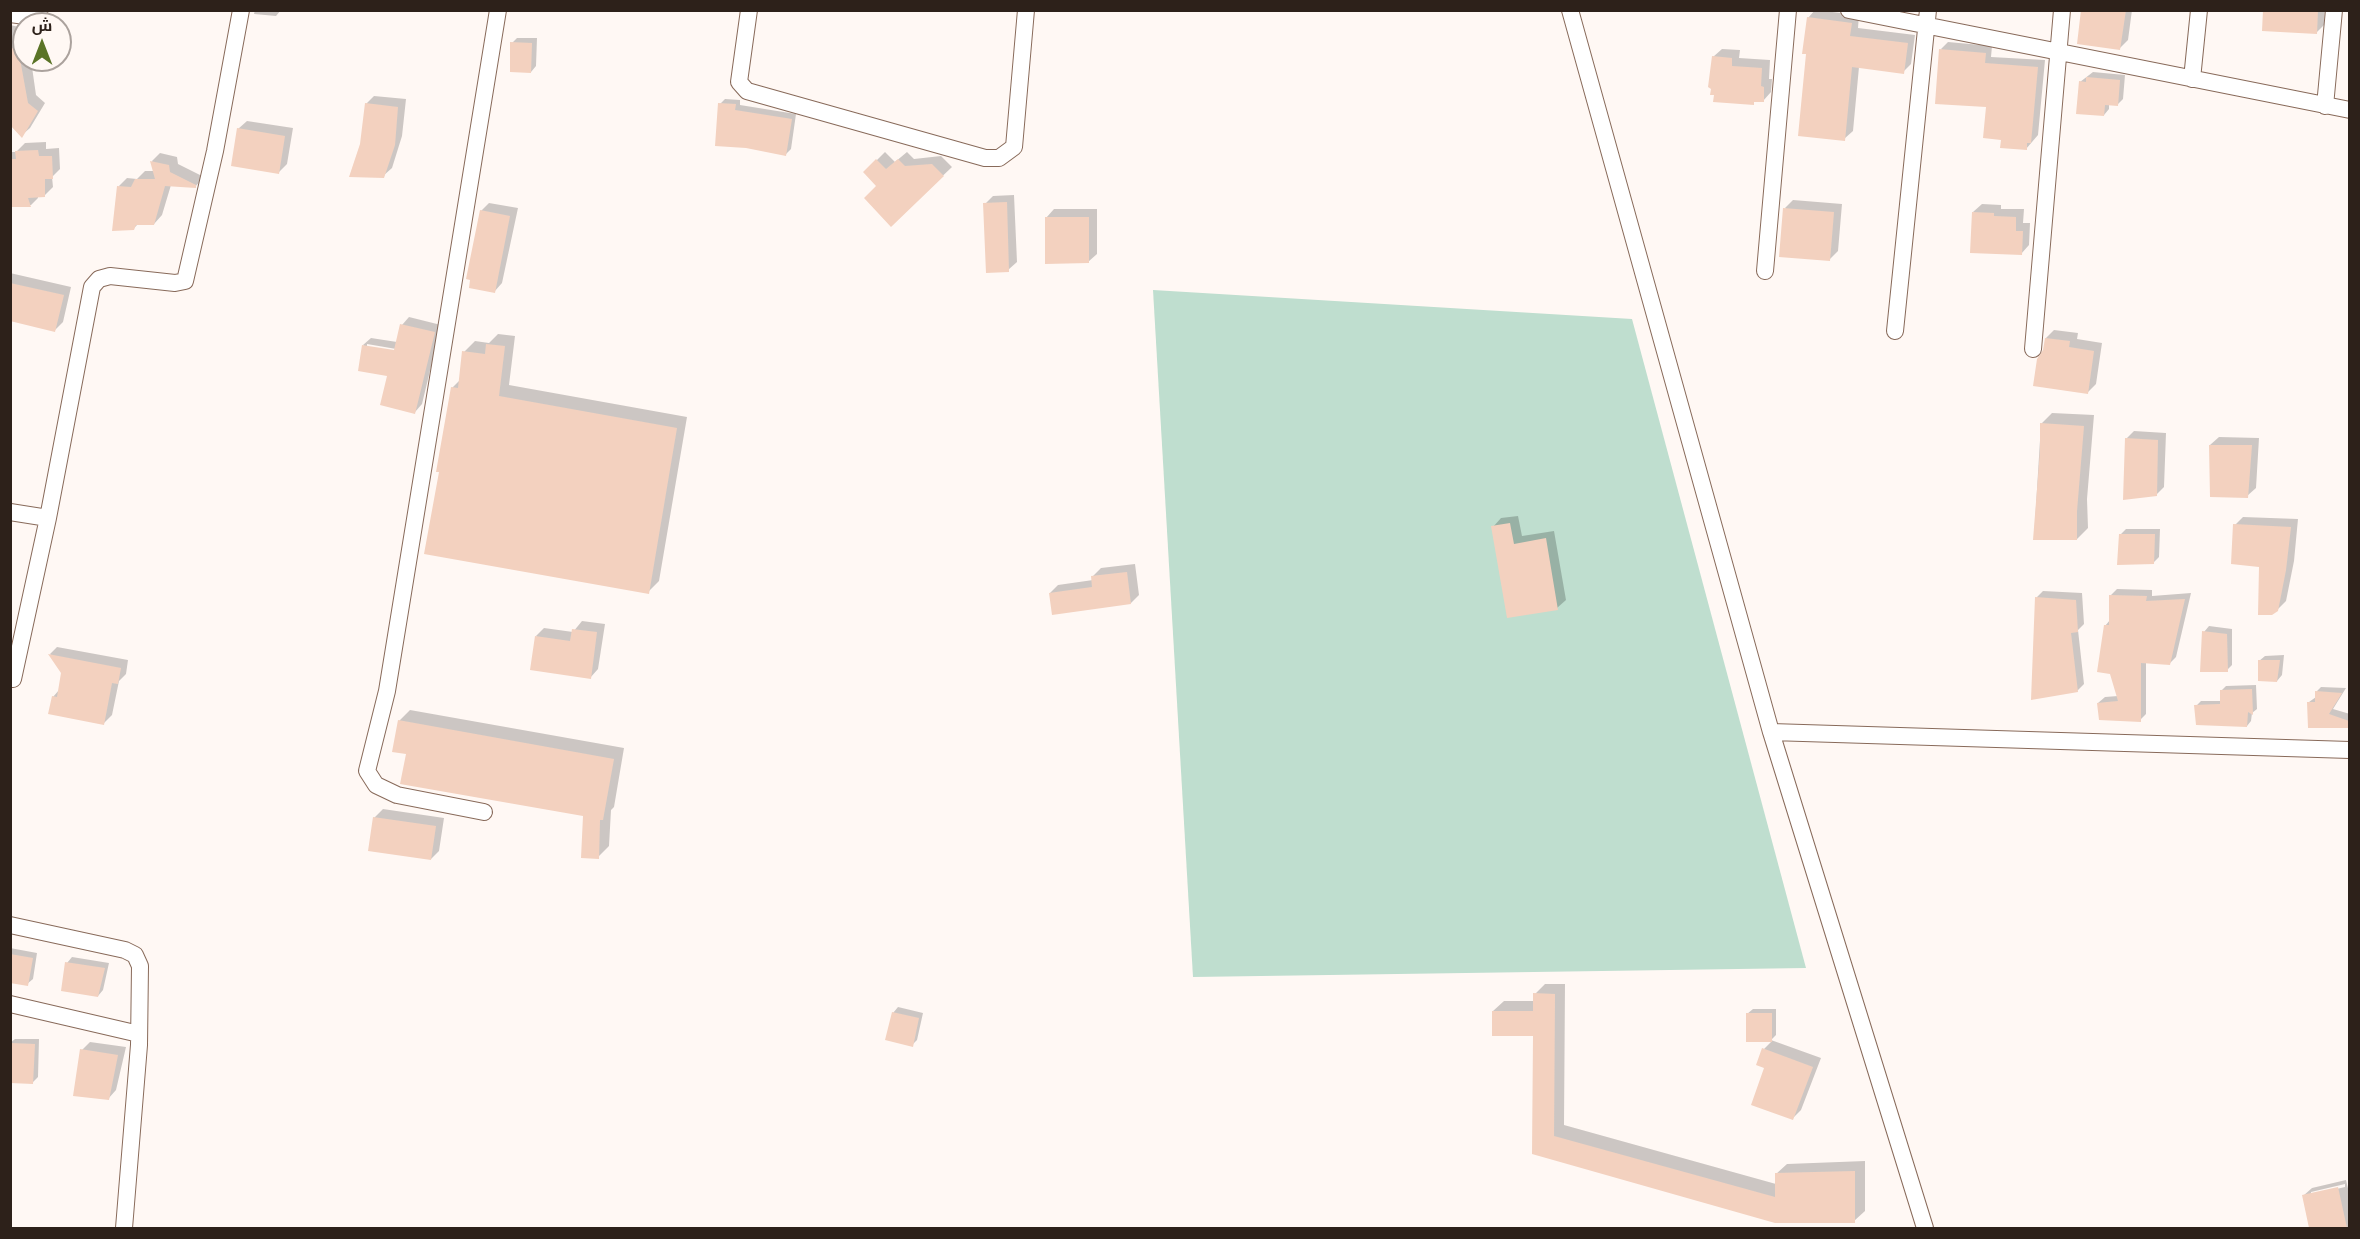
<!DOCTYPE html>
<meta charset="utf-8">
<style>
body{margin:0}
#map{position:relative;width:2360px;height:1239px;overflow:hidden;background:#fff8f4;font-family:"Fira Sans",Cairo,sans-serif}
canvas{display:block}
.frame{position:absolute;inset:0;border:12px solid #2d211a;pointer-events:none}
.north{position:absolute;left:12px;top:12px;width:60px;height:60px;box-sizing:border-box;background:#fff8f4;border:2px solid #aba29d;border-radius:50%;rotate:0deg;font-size:16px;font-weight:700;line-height:24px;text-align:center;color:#2d211a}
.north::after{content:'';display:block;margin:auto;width:21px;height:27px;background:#5a7326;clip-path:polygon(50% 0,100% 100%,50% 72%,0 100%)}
</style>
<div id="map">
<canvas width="2360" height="1239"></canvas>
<div class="frame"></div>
<div class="north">ش</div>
</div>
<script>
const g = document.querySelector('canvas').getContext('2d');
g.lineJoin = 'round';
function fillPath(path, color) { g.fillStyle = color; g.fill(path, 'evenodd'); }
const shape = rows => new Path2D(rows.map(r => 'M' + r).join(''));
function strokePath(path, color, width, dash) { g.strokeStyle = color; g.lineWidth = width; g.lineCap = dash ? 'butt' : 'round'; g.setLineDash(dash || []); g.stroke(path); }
const green = shape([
 [1153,290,1632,319,1806,968,1193,977]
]);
const shadow = shape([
 [255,10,281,10,276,16,254,14],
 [1815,10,1859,15,1858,28,1915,35,1911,64,1903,72,1859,67,1853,131,1844,139,1808,18],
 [2082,10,2132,10,2128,40,2120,48],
 [2264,10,2325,10,2324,25,2316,33],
 [10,25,24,28,24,60,31,60,36,95,45,103,30,128,22,135,10,82],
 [517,38,537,38,536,66,531,72,512,43],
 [1948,42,1992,46,1991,57,2045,60,2038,135,2026,149,2002,138,1988,106,1941,49],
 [1722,49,1740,50,1739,58,1770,60,1769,79,1772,79,1771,92,1763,101,1756,100,1753,103,1713,57],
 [2093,72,2125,75,2123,99,2117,105,2109,104,2109,109,2104,115,2080,82],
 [374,96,406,99,402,136,392,168,383,176,362,144,366,104],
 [725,99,740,100,740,105,796,114,791,149,786,154,720,104],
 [247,121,293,128,287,164,278,173,238,129],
 [46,142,46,149,59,148,60,169,52,177,53,187,45,195,38,196,38,198,31,205,12,205,10,152,16,152,25,143],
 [885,152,895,162,907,152,914,159,941,156,952,167,891,225,878,186,865,172],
 [160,153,177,157,178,164,204,177,203,178,195,187,171,185,162,215,154,224,138,224,133,229,119,186,127,178,137,179,145,171,155,171,152,161],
 [1014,195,1017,262,1008,270,985,204,993,196],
 [1793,200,1842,204,1838,251,1830,259,1785,208],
 [489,203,518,208,502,283,494,292,481,211],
 [1982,204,2001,205,2001,209,2024,209,2023,223,2030,223,2029,245,2021,254,1973,212],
 [1054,209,1097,209,1097,254,1088,262,1046,218],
 [10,273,71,287,63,322,55,330,10,320],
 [409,317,441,325,422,404,415,412,389,375,363,345,371,338,397,342,402,325],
 [367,344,402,350,401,353,367,347],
 [2054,330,2078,333,2077,339,2102,343,2096,384,2087,393,2045,351,2046,338],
 [498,334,515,336,509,385,687,417,659,581,648,592,441,471,452,388,460,380,464,352,475,341,489,343],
 [2052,413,2094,415,2087,499,2088,528,2077,539,2034,538,2041,424],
 [2134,431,2166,433,2164,487,2156,495,2126,439],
 [2219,437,2259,438,2256,488,2247,496,2210,445],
 [1518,516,1522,536,1554,531,1566,600,1557,608,1493,527,1501,518],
 [2243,517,2298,519,2294,561,2286,601,2277,610,2261,566,2235,525],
 [2126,529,2160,529,2159,557,2154,562,2120,535],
 [1135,564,1139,595,1131,603,1050,593,1058,585,1093,580,1092,577,1101,568],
 [2117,589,2152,590,2152,596,2191,593,2176,657,2170,663,2146,662,2146,714,2140,720,2098,703,2105,697,2118,696,2105,626,2110,620,2111,595],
 [2043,591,2082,593,2084,624,2078,630,2084,684,2077,691,2036,598],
 [582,621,605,624,598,669,590,678,536,636,544,628,573,632],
 [2209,626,2232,629,2232,665,2227,670,2204,632],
 [57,647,128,660,126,674,119,681,112,715,104,723,53,697,59,690,63,673,50,654],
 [2284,655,2282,675,2277,681,2259,661,2265,656],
 [2256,685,2257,709,2252,713,2251,721,2247,726,2196,706,2201,701,2221,701,2222,690,2226,686],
 [2321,687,2346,688,2333,709,2350,714,2350,727,2309,727,2309,702,2316,697,2316,692],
 [410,710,624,748,614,807,611,810,609,846,598,857,584,815,408,753,399,721],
 [383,809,444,818,439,851,431,859,374,818],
 [10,948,37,953,33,979,27,984,10,982],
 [72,957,109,963,103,990,98,996,67,963],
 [1545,984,1565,984,1564,1125,1776,1184,1776,1174,1787,1164,1865,1161,1865,1211,1854,1221,1533,1153,1535,1035,1493,1011,1504,1001,1535,1001,1535,994],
 [898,1007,923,1013,917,1040,912,1045,893,1013],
 [1753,1009,1776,1009,1776,1035,1771,1040,1821,1058,1801,1110,1793,1118,1753,1104,1766,1067,1758,1064,1764,1049,1772,1041,1747,1041,1747,1014],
 [15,1039,39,1039,38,1077,33,1082,10,1043],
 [90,1042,126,1047,116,1090,108,1099,82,1050],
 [2346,1180,2350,1197,2350,1228,2311,1228,2303,1196,2312,1188],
 [2345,1184,2345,1187,2311,1195,2311,1192]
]);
const building = shape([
 [2081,10,2126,10,2120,50,2077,44],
 [2263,10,2318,10,2317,34,2262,31],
 [1807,17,1852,23,1850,36,1908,43,1904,74,1852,67,1845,141,1798,136,1806,54,1802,54],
 [510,42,532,43,531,73,510,72],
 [10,48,18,48,28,103,38,111,22,138,10,125],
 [1939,49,1986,53,1985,63,2038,67,2031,143,2027,143,2027,150,2000,148,2001,140,1983,138,1986,107,1935,104],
 [1712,56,1732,58,1732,66,1762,68,1761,86,1764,87,1764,102,1754,102,1754,105,1713,102,1714,95,1710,95,1711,89,1708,87],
 [2086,77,2120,80,2118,106,2105,105,2104,116,2076,114,2079,81,2086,82],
 [365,103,398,107,395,145,384,178,349,177,360,144],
 [718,103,736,104,735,110,792,119,786,156,746,148,715,146],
 [237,128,285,136,279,174,231,166],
 [38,150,39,156,52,156,53,179,45,179,45,197,28,198,31,207,10,207,10,159,16,159,15,151],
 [876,159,886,169,898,159,905,166,932,164,944,176,891,227,864,198,876,186,863,172],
 [150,161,169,165,170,172,196,185,196,188,165,186,154,225,136,225,134,230,112,231,117,186,131,187,135,179,155,179],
 [1007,202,1009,272,986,273,983,203],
 [1783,208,1834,212,1830,261,1779,257],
 [480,210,510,216,495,293,469,288,470,280,466,279],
 [1972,212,1994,213,1994,216,2016,217,2016,231,2023,231,2022,255,1970,253],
 [1045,217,1089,217,1089,263,1045,264],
 [10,283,64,295,55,332,10,321],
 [400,324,435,332,415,414,380,405,387,376,358,371,362,345,394,350],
 [2045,338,2070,341,2069,347,2094,351,2088,394,2033,386,2037,359,2043,350],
 [486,344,505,346,499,396,677,428,649,594,424,554,439,472,436,472,451,387,458,388,462,351,485,354],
 [2040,423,2084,426,2077,511,2077,540,2033,540,2040,451],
 [2125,438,2158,440,2157,496,2123,500],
 [2209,445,2252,445,2248,498,2210,497],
 [1510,523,1514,544,1546,538,1558,610,1507,618,1491,526],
 [2233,524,2291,527,2286,570,2278,611,2272,615,2258,615,2259,567,2231,564],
 [2119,534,2155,534,2154,564,2117,565],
 [1127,572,1131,604,1052,615,1049,593,1092,587,1091,576],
 [2109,595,2147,596,2146,601,2185,599,2170,665,2141,663,2141,722,2099,720,2097,703,2118,701,2110,674,2097,672,2104,625,2109,625],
 [2035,597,2076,600,2078,632,2071,633,2078,692,2031,700],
 [572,629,597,632,591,679,530,670,535,636,570,641],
 [2202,631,2227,634,2228,672,2200,672],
 [48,654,121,668,118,684,112,683,104,725,48,714,52,696,57,697,61,673],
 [2258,660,2280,660,2277,682,2258,681],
 [2252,689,2253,715,2248,712,2247,727,2196,725,2194,705,2220,704,2220,690],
 [2315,691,2342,693,2329,714,2349,721,2349,728,2308,728,2307,702,2315,702],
 [398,720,614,759,603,820,600,820,599,859,581,858,583,816,400,784,406,754,392,752],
 [373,817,436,826,431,860,368,851],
 [10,954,33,958,28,986,10,983],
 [65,962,105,968,98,997,61,991],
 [1533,993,1555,994,1554,1136,1775,1197,1775,1173,1855,1171,1855,1223,1775,1223,1532,1154,1533,1036,1492,1036,1492,1011,1533,1011],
 [892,1012,919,1018,913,1047,885,1040],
 [1746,1013,1772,1013,1772,1042,1746,1042],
 [10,1043,35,1044,33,1084,10,1083],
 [1762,1048,1813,1067,1793,1120,1751,1105,1764,1068,1756,1065],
 [80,1049,118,1055,109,1100,73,1096],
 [2338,1187,2347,1228,2309,1228,2302,1195]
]);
const street = shape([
 [749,10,739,82,747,91,985,158,999,158,1014,147,1026,10],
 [1570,10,1771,732,1925,1228],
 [1849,10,2350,110],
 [10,14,41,18],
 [2192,79,2199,10],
 [2325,106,2334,10],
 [1765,271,1788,10],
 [1895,331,1928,10],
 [2033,349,2062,10],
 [10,512,48,518],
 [13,679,48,518,92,287,99,279,110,276,175,283,185,281,215,151,241,10],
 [1771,732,2350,750],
 [484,812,397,795,376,785,367,771,387,691,498,10],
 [10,925,125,950,135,955,140,966,139,1045,124,1228],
 [10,1004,139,1034]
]);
fillPath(green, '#bfdecf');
fillPath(shadow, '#0003');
fillPath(building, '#f3d1bf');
strokePath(street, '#886a5a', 18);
strokePath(street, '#fff', 16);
</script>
